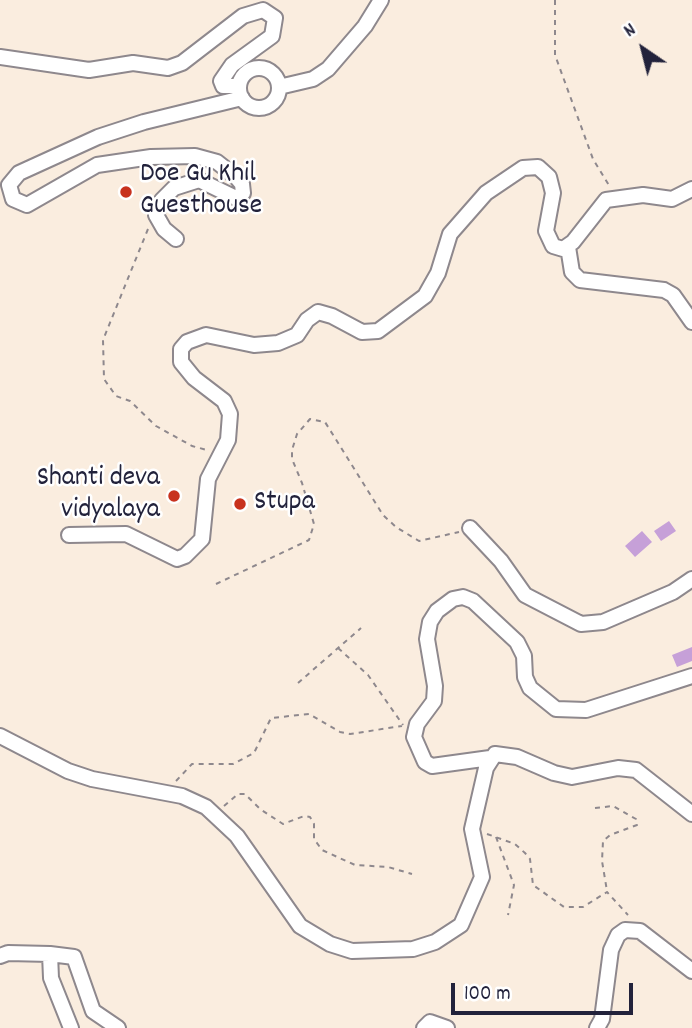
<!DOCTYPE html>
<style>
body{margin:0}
#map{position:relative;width:692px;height:1028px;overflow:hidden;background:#faeddf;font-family:Dekko,sans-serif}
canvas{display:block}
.north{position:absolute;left:608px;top:14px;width:70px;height:70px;-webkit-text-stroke:5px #fff;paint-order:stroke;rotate:325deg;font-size:19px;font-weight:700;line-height:28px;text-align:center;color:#22223b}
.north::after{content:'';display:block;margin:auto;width:24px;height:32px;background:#22223b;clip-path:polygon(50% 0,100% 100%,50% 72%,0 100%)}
.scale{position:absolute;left:451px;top:983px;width:182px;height:32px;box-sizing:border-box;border:4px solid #22223b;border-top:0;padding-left:9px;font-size:21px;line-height:24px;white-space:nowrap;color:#22223b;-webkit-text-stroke:5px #fff;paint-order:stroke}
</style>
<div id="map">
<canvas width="692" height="1028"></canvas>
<div class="north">N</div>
<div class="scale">100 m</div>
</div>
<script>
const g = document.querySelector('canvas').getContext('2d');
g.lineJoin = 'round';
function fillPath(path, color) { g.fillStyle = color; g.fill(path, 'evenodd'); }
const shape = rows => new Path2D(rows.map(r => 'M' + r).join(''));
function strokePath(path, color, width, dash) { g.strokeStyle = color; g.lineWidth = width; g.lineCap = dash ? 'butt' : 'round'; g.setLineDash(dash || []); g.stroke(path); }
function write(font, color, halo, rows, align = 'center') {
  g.font = font + ' Dekko,sans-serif'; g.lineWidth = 5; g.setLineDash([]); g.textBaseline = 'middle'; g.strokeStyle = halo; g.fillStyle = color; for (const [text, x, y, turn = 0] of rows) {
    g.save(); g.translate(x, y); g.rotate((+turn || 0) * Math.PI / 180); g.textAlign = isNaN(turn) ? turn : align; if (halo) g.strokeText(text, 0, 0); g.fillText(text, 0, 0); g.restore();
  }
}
const building = shape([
 [669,521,676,531,661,541,654,531],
 [642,531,652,542,635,557,625,546],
 [692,647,692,661,677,667,672,655]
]);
const path = shape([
 [555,0,555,55,593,159,610,187],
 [148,229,103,340,104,379,116,396,130,401,156,426,192,446,207,450],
 [216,584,309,540,314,524,302,483,292,459,292,450,297,434,310,419,325,422,383,515,396,527,419,541,459,532],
 [338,648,368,675,403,725],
 [298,683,361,628],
 [176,781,192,764,233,764,254,753,271,718,309,714,340,732,350,734,402,726],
 [224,806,238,794,245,794,260,809,283,824,304,816,310,817,314,824,314,839,322,850,355,865,388,867,412,874],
 [595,808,613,806,636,819,637,825,610,835,603,841,602,861,607,891],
 [487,834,515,844,525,853,530,859,533,885,564,907,583,907,607,892,628,915],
 [496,837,514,885,508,915]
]);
const minor = shape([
 [0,57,89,70,133,63,168,68,182,63,243,16,263,10,275,18,272,36,232,65,221,81,223,86,239,86],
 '239 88a20 20 0 1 1 40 0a20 20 0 1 1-40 0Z',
 [279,87,313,79,328,69,365,26,381,0],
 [176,239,164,229,156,215,162,200,174,188,199,180,236,198,243,193,242,184,236,177,217,162,195,156,151,157,97,165,27,205,13,199,9,185,19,173,98,137,144,122,242,98],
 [568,247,572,272,580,280,664,290,673,295,692,322],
 [470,528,501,561,525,595,581,624,603,622,673,592,692,579],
 [69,535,126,534,177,559,185,556,202,539,208,479,228,440,230,414,224,401,194,378,181,362,181,349,187,342,206,335,254,345,278,343,297,335,307,320,318,312,332,316,362,332,378,331,425,296,438,273,450,234,486,193,523,168,538,167,549,177,553,193,546,231,553,246,563,249,573,242,606,200,643,195,672,199,692,189],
 [0,736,68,771,92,779,182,796,206,807,237,836,300,926,330,944,352,951,413,949,435,942,461,925,482,877,472,829,486,768,495,754,517,757,554,773,572,777,618,768,636,770,692,814],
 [490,758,432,766,425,762,414,737,417,724,434,701,435,686,427,639,430,622,437,611,453,599,463,597,473,601,517,642,524,656,525,677,530,688,556,709,586,710,692,676],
 [0,956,8,953,50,954],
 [71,1028,51,978,50,954,74,957,93,1011,118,1028],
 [424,1028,430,1022,447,1028],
 [597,1028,602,1019,611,950,618,935,625,930,640,931,692,971]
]);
const markers = [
 [126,192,7,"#c8321e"],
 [174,496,7,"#c8321e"],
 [240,504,7,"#c8321e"]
];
const poiNames = [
 ["Doe Gu Khil",140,176],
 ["Guesthouse",140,208],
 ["Shanti deva",160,480,"right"],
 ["vidyalaya",160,512,"right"],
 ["Stupa",254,504]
];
fillPath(building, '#c6a0d8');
strokePath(minor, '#8e888d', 18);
strokePath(path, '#8e888d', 2, [5, 5]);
strokePath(minor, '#fff', 14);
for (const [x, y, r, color] of markers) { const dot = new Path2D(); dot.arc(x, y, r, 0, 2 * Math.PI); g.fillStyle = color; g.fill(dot); strokePath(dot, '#fff', 2.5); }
write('28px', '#22223b', '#fff', poiNames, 'left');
</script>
